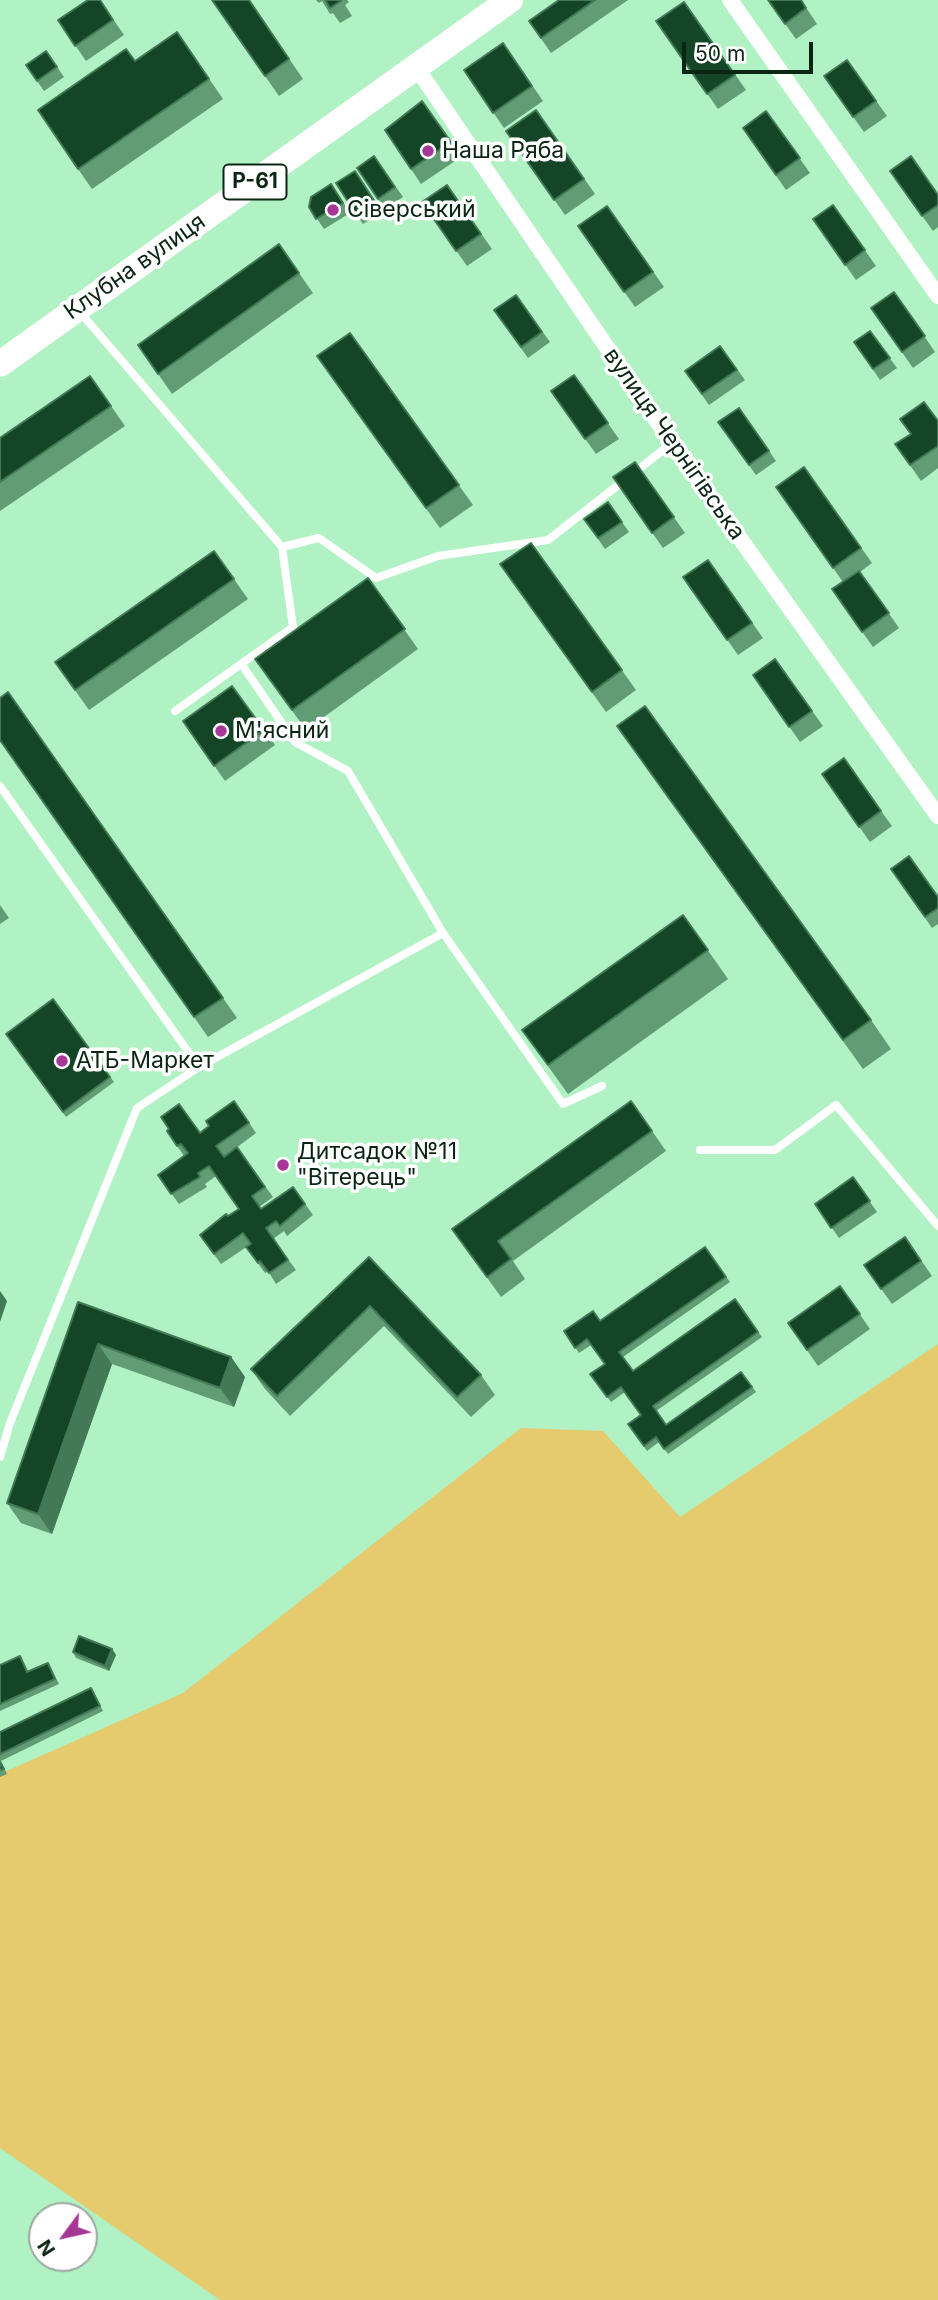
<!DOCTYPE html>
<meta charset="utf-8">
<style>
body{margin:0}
#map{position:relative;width:938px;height:2300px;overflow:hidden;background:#b0f2c3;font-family:Inter,sans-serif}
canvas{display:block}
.north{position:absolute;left:28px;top:2202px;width:70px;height:70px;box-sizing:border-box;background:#fff;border:2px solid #9da8a1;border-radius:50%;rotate:237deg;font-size:19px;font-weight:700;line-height:28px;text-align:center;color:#0b2515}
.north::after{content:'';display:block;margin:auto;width:24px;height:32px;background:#a53897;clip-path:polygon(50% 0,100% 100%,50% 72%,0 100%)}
.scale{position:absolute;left:682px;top:42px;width:131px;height:32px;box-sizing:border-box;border:4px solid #0b2515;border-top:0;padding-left:9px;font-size:21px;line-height:24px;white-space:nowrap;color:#0b2515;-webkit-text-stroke:5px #fff;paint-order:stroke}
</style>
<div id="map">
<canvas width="938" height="2300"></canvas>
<div class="north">N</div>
<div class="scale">50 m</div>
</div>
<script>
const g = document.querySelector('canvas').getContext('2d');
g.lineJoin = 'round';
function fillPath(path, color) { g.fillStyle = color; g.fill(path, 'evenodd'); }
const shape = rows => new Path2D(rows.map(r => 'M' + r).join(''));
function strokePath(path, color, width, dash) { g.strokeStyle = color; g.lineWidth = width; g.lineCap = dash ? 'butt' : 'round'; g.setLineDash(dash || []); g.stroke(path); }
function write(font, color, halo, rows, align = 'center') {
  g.font = font + ' Inter,sans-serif'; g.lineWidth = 7; g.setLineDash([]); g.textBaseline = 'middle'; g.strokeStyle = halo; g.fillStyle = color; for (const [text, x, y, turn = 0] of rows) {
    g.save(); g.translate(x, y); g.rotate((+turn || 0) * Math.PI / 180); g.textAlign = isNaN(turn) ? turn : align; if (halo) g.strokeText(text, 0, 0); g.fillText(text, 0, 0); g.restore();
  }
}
const green = shape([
 [938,1344,938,2300,220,2300,0,2148,0,1774,183,1693,521,1428,603,1431,680,1517]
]);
const service = shape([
 [79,311,282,547,293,627,175,711],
 [282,547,319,538,376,578,438,556,548,540,672,443],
 [242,665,295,742,348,771,443,933,563,1104,602,1086],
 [0,786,199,1067,443,933],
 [700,1150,775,1150,836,1105,938,1226],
 [0,1457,10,1423,137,1108,199,1067]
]);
const minor = shape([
 [730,0,938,296],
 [416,67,672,443,938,816]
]);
const primary = shape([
 [0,364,510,0]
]);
const wall = shape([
 [100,0,124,35,86,61,58,20],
 [212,0,249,0,303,79,279,96],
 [316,0,347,0,349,2,345,5,352,16,340,23,333,13,330,14,322,1,319,3],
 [559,0,628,0,551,53,529,21],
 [768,0,801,0,817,24,796,39],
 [684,2,746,90,718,109,656,21],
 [177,32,223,99,92,189,78,169,135,61],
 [503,43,543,101,504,128,464,70],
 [46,51,64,77,44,91,26,65],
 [847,60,887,116,864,132,824,76],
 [422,101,461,157,421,184,385,130],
 [536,110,595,194,565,215,506,131],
 [766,111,810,173,786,190,743,128],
 [374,156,403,197,385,209,357,168],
 [355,171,382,212,363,224,356,214],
 [890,171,938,195,938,227,933,231],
 [331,184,350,213,324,229,309,207],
 [447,185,492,249,467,266,422,202],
 [833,205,876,266,856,280,813,219],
 [607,206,664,287,635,307,578,226],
 [299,273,313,293,172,394,138,345],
 [894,292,935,352,913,368,871,308],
 [516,295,550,342,528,358,494,310],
 [870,331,897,368,880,380,854,342],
 [350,333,473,505,440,528,317,356],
 [720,346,745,380,709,405,685,371],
 [574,375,619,439,596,454,551,391],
 [90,376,125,426,0,511,0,438],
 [739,408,776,461,756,475,718,422],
 [938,421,938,468,921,481,895,444,911,434],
 [635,462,685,533,663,548,613,477],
 [804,467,872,563,860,572,899,628,873,647,832,589,843,582,776,487],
 [608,502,629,532,605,549,584,519],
 [531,543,636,690,606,712,500,564],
 [214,551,248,599,89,710,55,662],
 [708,560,763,638,738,655,683,577],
 [368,578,418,649,306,730,255,659],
 [775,659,823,726,800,742,753,675],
 [232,686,275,745,225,781,183,721],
 [8,692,237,1018,208,1037,0,740],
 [637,754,871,1020,891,1049,863,1069],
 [822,774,881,811,892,826,870,842],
 [891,869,938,897,938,924,932,928],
 [0,905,9,918,0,924],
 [683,915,728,979,568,1094,522,1030],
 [53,999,114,1082,66,1117,6,1034],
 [234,1101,256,1133,224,1157,237,1147,273,1197,259,1207,261,1209,293,1187,313,1215,287,1236,284,1231,273,1239,296,1270,276,1284,268,1271,265,1273,246,1247,251,1244,221,1264,200,1235,239,1209,216,1176,205,1184,207,1187,179,1204,158,1175,184,1156,167,1131,200,1133,209,1126],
 [631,1101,666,1151,513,1261,525,1279,501,1297,452,1229],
 [853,1177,877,1212,839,1238,815,1204],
 [905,1237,932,1276,892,1304,864,1265],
 [705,1247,730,1282,623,1357,633,1371,735,1299,762,1337,656,1411,666,1425,741,1372,756,1392,668,1454,659,1442,647,1451,628,1424,641,1415,625,1392,611,1402,590,1374,605,1364,591,1345,579,1353,564,1331,600,1321],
 [369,1257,481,1375,495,1395,471,1417,384,1326,290,1416,265,1389,251,1369],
 [840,1286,870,1329,818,1366,788,1323],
 [78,1302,231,1357,245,1377,234,1407,112,1364,52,1534,21,1523,7,1503],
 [112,1649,116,1655,109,1671,76,1658,73,1652],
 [23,1661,28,1671,51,1668,59,1684,0,1711,0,1665],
 [91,1688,103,1711,1,1761,7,1774,0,1777,0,1732]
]);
const shadedWall = shape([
 [0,1291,7,1301,0,1322],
 [98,1344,112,1364,52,1534,38,1514],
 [231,1357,245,1377,234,1407,220,1388],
 [112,1649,116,1655,109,1671,105,1666]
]);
const building = shape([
 [88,0,100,0,113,20,75,46,58,20,88,0],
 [212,0,249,0,289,59,265,76,212,0],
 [325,0,341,0,341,1,330,8,325,0],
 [559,0,595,0,541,38,529,21,559,0],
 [768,0,801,0,806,8,785,24,768,0],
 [684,2,735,75,707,94,656,21,684,2],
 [177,32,209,79,78,169,38,110,126,49,135,61,177,32],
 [503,43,532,86,493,113,464,70,503,43],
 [46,51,57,67,37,81,26,65,46,51],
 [847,60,876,101,853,117,824,76,847,60],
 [422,101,451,142,411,169,385,130,422,101],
 [536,110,584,179,554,200,506,131,536,110],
 [766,111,800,158,776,175,743,128,766,111],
 [374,156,395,187,378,199,357,168,374,156],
 [911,156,938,195,938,205,922,216,890,171,911,156],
 [355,171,375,202,356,214,336,183,355,171],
 [331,184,343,203,316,219,309,207,311,197,331,184],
 [447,185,481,234,456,251,422,202,447,185],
 [833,205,865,250,845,265,813,219,833,205],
 [607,206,653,272,624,292,578,226,607,206],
 [279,244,299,273,158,374,138,345,279,244],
 [894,292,925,336,902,352,871,308,894,292],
 [516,295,542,332,521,347,494,310,516,295],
 [870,331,890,358,873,369,854,342,870,331],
 [350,333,459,485,426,508,317,356,350,333],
 [720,346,737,370,702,394,685,371,720,346],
 [574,375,608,423,585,439,551,391,574,375],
 [90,376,111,406,0,482,0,438,90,376],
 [924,402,938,421,938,446,910,465,895,444,911,434,900,419,924,402],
 [739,408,769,451,749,465,718,422,739,408],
 [635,462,674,517,652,533,613,477,635,462],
 [804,467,861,548,833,568,776,487,804,467],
 [608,502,622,522,598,538,584,519,608,502],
 [531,543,622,670,592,692,500,564,531,543],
 [214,551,234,579,75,690,55,662,214,551],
 [708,560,752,623,727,640,683,577,708,560],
 [859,571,889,613,862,632,832,589,859,571],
 [368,578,405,629,292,710,255,659,368,578],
 [775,659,812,711,789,727,753,675,775,659],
 [232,686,264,730,214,766,183,721,232,686],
 [8,692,223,998,194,1017,0,740,0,698,8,692],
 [645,706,871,1020,843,1040,617,726,645,706],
 [844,758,881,811,859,827,822,774,844,758],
 [909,856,938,897,938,908,925,917,891,869,909,856],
 [683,915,708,950,548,1065,522,1030,683,915],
 [53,999,110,1077,63,1112,6,1034,53,999],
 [234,1101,249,1123,216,1146,224,1157,237,1147,265,1187,252,1196,261,1209,293,1187,305,1204,280,1226,276,1221,266,1228,288,1260,269,1273,260,1261,258,1263,246,1247,251,1244,243,1233,214,1254,200,1235,226,1214,228,1216,239,1209,209,1166,198,1173,200,1177,171,1194,158,1175,188,1153,181,1144,177,1146,167,1131,169,1129,161,1117,179,1104,200,1133,209,1126,206,1121,234,1101],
 [631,1101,652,1131,498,1241,511,1259,487,1277,452,1229,631,1101],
 [853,1177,870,1201,831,1228,815,1204,853,1177],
 [905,1237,921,1261,881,1289,864,1265,905,1237],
 [705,1247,726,1277,619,1352,633,1371,735,1299,758,1332,653,1406,666,1425,741,1372,752,1387,664,1449,656,1437,644,1446,628,1424,641,1415,621,1387,607,1397,590,1374,605,1364,587,1339,575,1348,564,1331,593,1311,600,1321,705,1247],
 [369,1257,481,1375,457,1397,370,1306,277,1396,251,1369,369,1257],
 [840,1286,860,1314,807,1350,788,1323,840,1286],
 [78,1302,231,1357,220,1388,98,1344,38,1514,7,1503,78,1302],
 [79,1636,112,1649,105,1666,73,1652,79,1636],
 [20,1656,27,1672,48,1663,55,1679,0,1704,0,1665,20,1656],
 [91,1688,100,1706,0,1754,0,1732,91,1688],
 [0,1762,4,1769,0,1770,0,1762]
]);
const markers = [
 [428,151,7,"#a53897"],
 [333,210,7,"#a53897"],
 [221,731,7,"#a53897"],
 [62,1061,7,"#a53897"],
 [283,1165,7,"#a53897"]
];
const shields = [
 [255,182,63]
];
const shieldNames = [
 ["Р-61",255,182]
];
const poiNames = [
 ["Наша Ряба",442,151],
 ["Сіверський",347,210],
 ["М'ясний",235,731],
 ["АТБ-Маркет",76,1061],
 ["Дитсадок №11",297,1152],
 ["\"Вітерець\"",297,1178]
];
const streetNames = [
 ["Клубна вулиця",135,267,-35],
 ["вулиця Чернігівська",674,444,55]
];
fillPath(green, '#e5ca6e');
strokePath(service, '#fff', 8);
strokePath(minor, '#fff', 16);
strokePath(primary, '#fff', 26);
fillPath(wall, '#629c75');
fillPath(shadedWall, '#437956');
fillPath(building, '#144527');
strokePath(building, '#437956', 2);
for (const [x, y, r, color] of markers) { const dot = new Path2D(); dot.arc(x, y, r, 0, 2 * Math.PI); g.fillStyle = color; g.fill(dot); strokePath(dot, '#fff', 2.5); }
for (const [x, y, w] of shields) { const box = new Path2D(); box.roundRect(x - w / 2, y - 17.5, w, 35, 5); g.fillStyle = '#fff'; g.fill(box); strokePath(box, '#0b2515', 2); }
write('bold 21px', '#0b2515', null, shieldNames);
write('23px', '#0b2515', '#fff', poiNames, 'left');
write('23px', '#0b2515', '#fff', streetNames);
</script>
